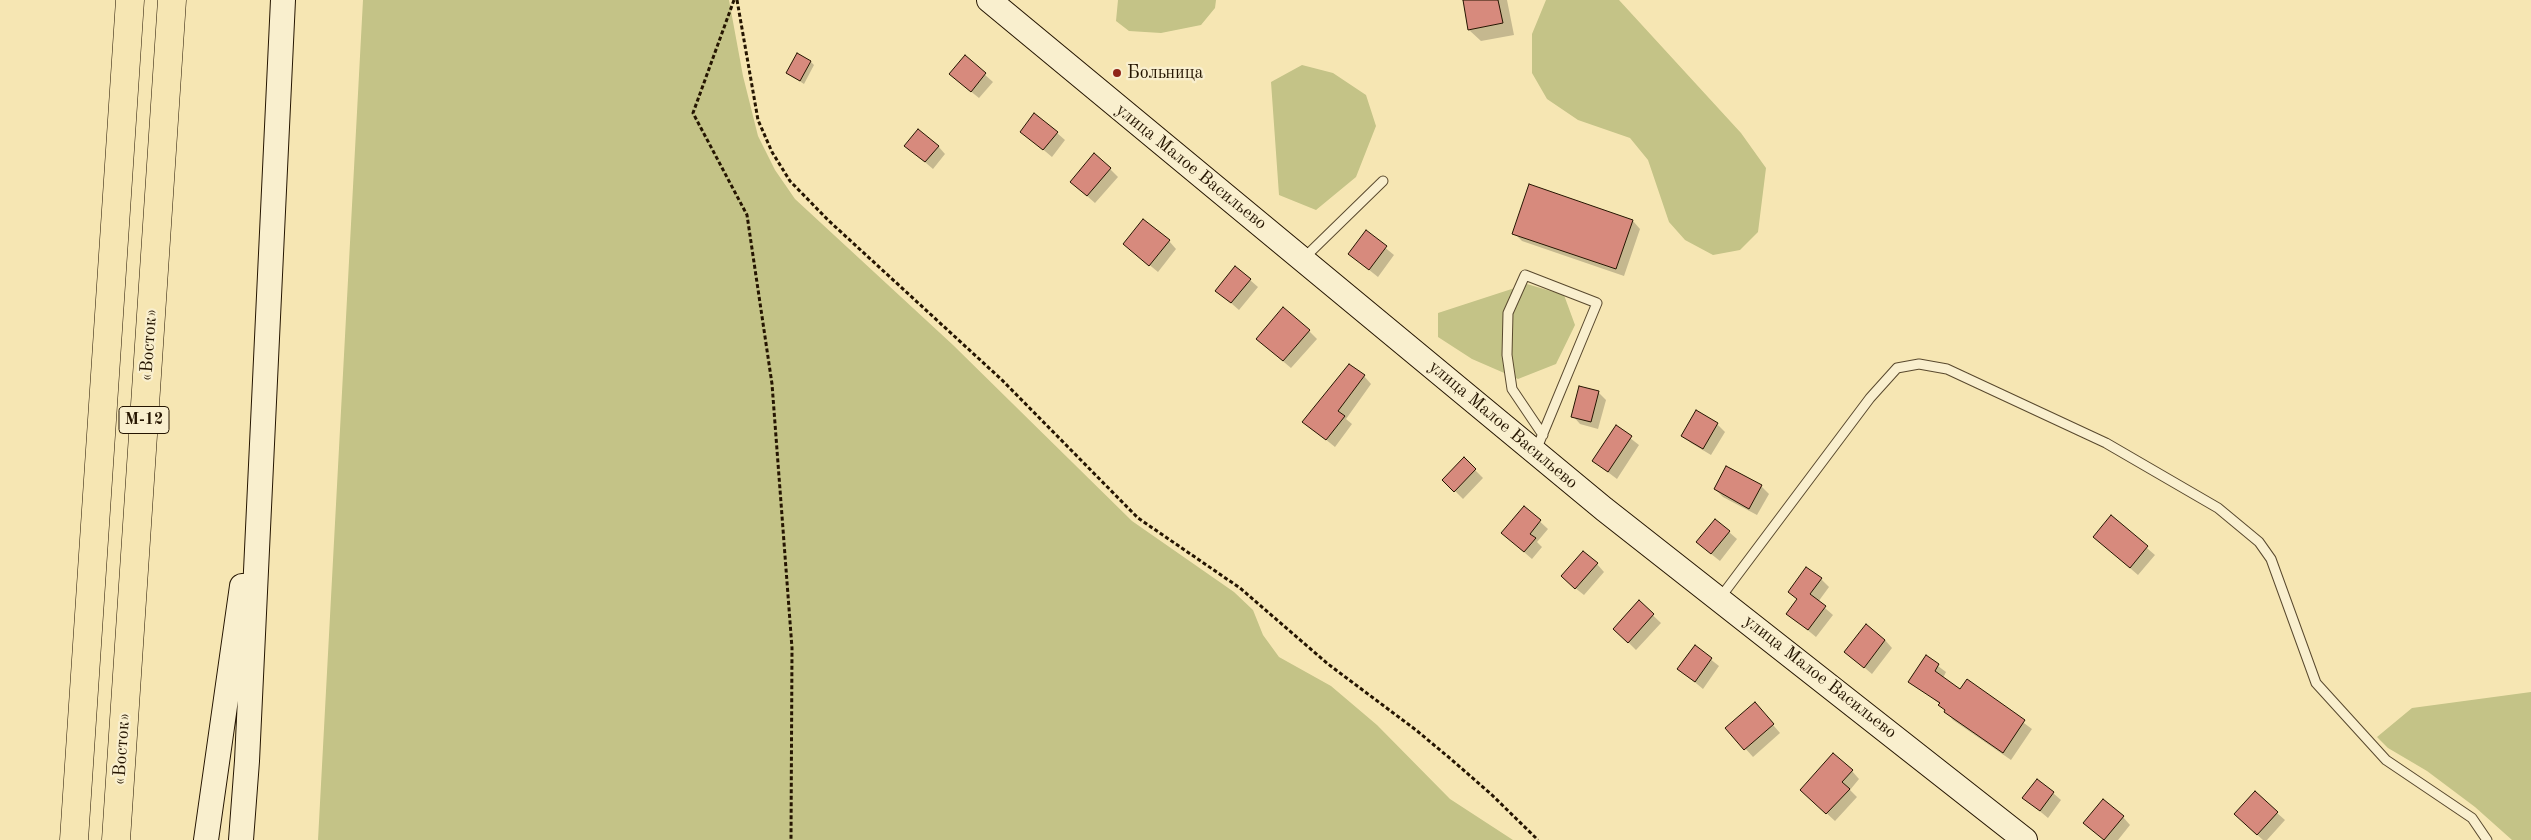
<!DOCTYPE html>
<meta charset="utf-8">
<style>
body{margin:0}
canvas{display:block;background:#f6e6b3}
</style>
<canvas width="2531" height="840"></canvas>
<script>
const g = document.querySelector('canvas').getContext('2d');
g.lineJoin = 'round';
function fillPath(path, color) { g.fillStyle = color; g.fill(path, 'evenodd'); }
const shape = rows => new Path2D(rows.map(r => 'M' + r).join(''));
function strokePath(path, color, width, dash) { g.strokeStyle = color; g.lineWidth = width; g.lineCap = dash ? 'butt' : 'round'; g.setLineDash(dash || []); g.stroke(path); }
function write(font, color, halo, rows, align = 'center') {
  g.font = font + ' "Old Standard TT",serif'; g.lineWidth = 4.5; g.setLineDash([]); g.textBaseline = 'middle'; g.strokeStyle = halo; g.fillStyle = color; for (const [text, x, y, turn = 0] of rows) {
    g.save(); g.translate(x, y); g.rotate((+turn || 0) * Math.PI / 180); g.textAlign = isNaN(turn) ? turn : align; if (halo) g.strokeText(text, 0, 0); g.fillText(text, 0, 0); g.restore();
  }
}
const green = shape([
 [363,0,729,0,743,76,758,136,775,170,795,199,953,345,1132,521,1234,592,1253,610,1263,635,1279,657,1331,686,1377,725,1450,799,1513,840,318,840],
 [1118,0,1216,0,1215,8,1201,25,1161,33,1129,31,1116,21],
 [1546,0,1619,0,1741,133,1766,168,1758,232,1740,250,1713,255,1685,240,1669,222,1648,160,1630,138,1578,120,1547,99,1532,73,1532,34],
 [1302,65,1333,73,1366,95,1376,126,1356,177,1316,210,1279,195,1271,82],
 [1527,284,1564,295,1575,325,1556,364,1518,379,1472,359,1438,337,1438,313],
 [2531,692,2531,840,2512,840,2475,807,2427,771,2388,748,2377,737,2412,708]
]);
const shadow = shape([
 [1464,0,1507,0,1514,35,1481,41,1469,30],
 [965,57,993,82,979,98,959,82],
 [811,62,814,65,804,84,787,73],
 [1021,131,1057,133,1065,140,1052,157],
 [906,146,938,146,945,154,933,169],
 [1110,169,1118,177,1095,203,1079,189],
 [1530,186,1633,221,1640,229,1624,276,1522,241,1514,233],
 [1366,232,1394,255,1378,277,1349,254],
 [1169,241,1176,249,1158,272,1124,244],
 [1250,280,1258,287,1239,310,1217,291],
 [1309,331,1317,339,1291,368,1265,346],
 [1364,376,1371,384,1346,419,1352,424,1335,447,1304,422],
 [1598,392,1606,400,1598,429,1580,424,1573,416],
 [1717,424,1725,432,1711,455,1691,443,1683,436],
 [1616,427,1639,445,1617,479,1593,461],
 [1464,459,1483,478,1463,499,1444,480],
 [1761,486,1769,494,1757,515,1723,497,1715,489],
 [1524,507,1548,529,1537,542,1542,547,1532,559,1510,540],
 [2111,517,2155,555,2138,575,2102,544],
 [1729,532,1737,539,1720,561,1706,550],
 [1597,564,1604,572,1584,595,1570,584],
 [1821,579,1829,587,1818,602,1833,615,1816,637,1788,614],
 [1639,602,1661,623,1636,650,1622,636],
 [1885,640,1892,648,1872,674,1846,652],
 [1695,647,1719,666,1703,689,1679,669],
 [1926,657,1946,672,1943,678,1961,690,1967,681,2032,729,2011,760,1953,720,1940,704,1910,681],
 [1762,712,1780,733,1753,757,1727,728],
 [1852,771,1859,779,1850,790,1857,797,1835,821,1809,797],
 [2053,793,2061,800,2048,818,2024,798],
 [2277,813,2285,820,2267,840,2263,840,2243,822],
 [2123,817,2130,825,2118,840,2104,840,2085,823]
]);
const building = shape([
 [1463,0,1498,0,1503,23,1468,30,1463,0],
 [797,53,811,61,800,81,786,73,797,53],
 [965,55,986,73,971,92,949,74,965,55],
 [1034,113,1058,132,1043,150,1020,132,1034,113],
 [918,129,939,146,925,162,904,146,918,129],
 [1094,153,1111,168,1087,196,1070,182,1094,153],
 [1529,184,1633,220,1616,269,1512,234,1529,184],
 [1143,219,1170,240,1149,266,1123,244,1143,219],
 [1366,230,1387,246,1369,270,1348,254,1366,230],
 [1235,266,1251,279,1231,303,1215,291,1235,266],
 [1283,307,1310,330,1283,361,1256,339,1283,307],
 [1349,364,1365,375,1338,411,1345,416,1326,440,1302,422,1349,364],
 [1579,386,1599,391,1591,422,1571,417,1579,386],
 [1696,410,1718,423,1703,449,1681,436,1696,410],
 [1616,425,1632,436,1608,472,1592,461,1616,425],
 [1464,457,1476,469,1454,492,1442,480,1464,457],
 [1726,466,1762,485,1749,509,1714,489,1726,466],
 [1524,506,1541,520,1530,534,1536,538,1524,552,1501,533,1524,506],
 [2111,515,2148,546,2130,568,2093,537,2111,515],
 [1715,519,1730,531,1711,554,1696,542,1715,519],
 [1583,551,1598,563,1575,589,1561,576,1583,551],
 [1806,567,1822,578,1810,594,1826,606,1808,630,1786,614,1797,599,1788,592,1806,567],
 [1639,600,1654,614,1628,643,1613,629,1639,600],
 [1866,624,1885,640,1864,668,1844,652,1866,624],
 [1695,645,1712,658,1695,682,1677,669,1695,645],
 [1926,655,1939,664,1935,671,1960,689,1967,679,2025,720,2003,753,1944,712,1945,710,1938,705,1940,703,1908,682,1926,655],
 [1755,702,1774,724,1744,750,1725,728,1755,702],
 [1833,753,1853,770,1842,782,1850,789,1826,814,1800,790,1833,753],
 [2037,779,2054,792,2040,811,2022,798,2037,779],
 [2255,791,2278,812,2257,835,2234,814,2255,791],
 [2103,799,2124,816,2104,840,2083,823,2103,799]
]);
const path = shape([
 [734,0,693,113,747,215,772,384,792,648,791,840],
 [737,0,758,120,772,152,790,181,828,220,1002,380,1138,518,1240,588,1328,664,1416,730,1452,760,1492,795,1538,840]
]);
const service = shape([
 [1303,259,1383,181],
 [1536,450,1539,443,1597,303,1525,275,1508,313,1507,355,1512,389,1543,435],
 [1720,598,1870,398,1897,368,1919,364,1947,369,2106,443,2218,508,2259,542,2271,559,2316,683,2386,760,2472,818,2487,840]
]);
const secondary = shape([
 [989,0,1604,509,2025,840],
 [206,840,242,586],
 [241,840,247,761,283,0]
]);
const trunk = shape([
 [74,840,130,0],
 [116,840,172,0]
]);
const markers = [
 [1117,73,5,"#8f2418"]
];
const shields = [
 [144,420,50]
];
const shieldNames = [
 ["М-12",144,420]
];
const poiNames = [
 ["Больница",1127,73]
];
const streetNames = [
 ["улица Малое Васильево",1191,167,39],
 ["«Восток»",149,345,-86],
 ["улица Малое Васильево",1503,425,40],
 ["улица Малое Васильево",1820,677,38],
 ["«Восток»",122,749,-86]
];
fillPath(green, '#c4c387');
fillPath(shadow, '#0003');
fillPath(building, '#d78a7d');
strokePath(building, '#251501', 1);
strokePath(service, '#59492e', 11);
strokePath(secondary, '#251501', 26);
strokePath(trunk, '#251501', 29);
strokePath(path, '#251501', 3, [4, 2.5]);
strokePath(service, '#f9efce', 9);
strokePath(secondary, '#f9efce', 24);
strokePath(trunk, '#f6e6b3', 28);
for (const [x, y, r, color] of markers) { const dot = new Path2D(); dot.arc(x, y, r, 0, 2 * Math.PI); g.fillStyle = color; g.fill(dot); strokePath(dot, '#f9efce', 2); }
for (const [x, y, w] of shields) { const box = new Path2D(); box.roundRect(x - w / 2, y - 13.5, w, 27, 4); g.fillStyle = '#f9efce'; g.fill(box); strokePath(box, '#251501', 1); }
write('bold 16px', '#251501', null, shieldNames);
write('18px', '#251501', '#f9efce', poiNames, 'left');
write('18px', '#251501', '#f9efce', streetNames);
</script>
